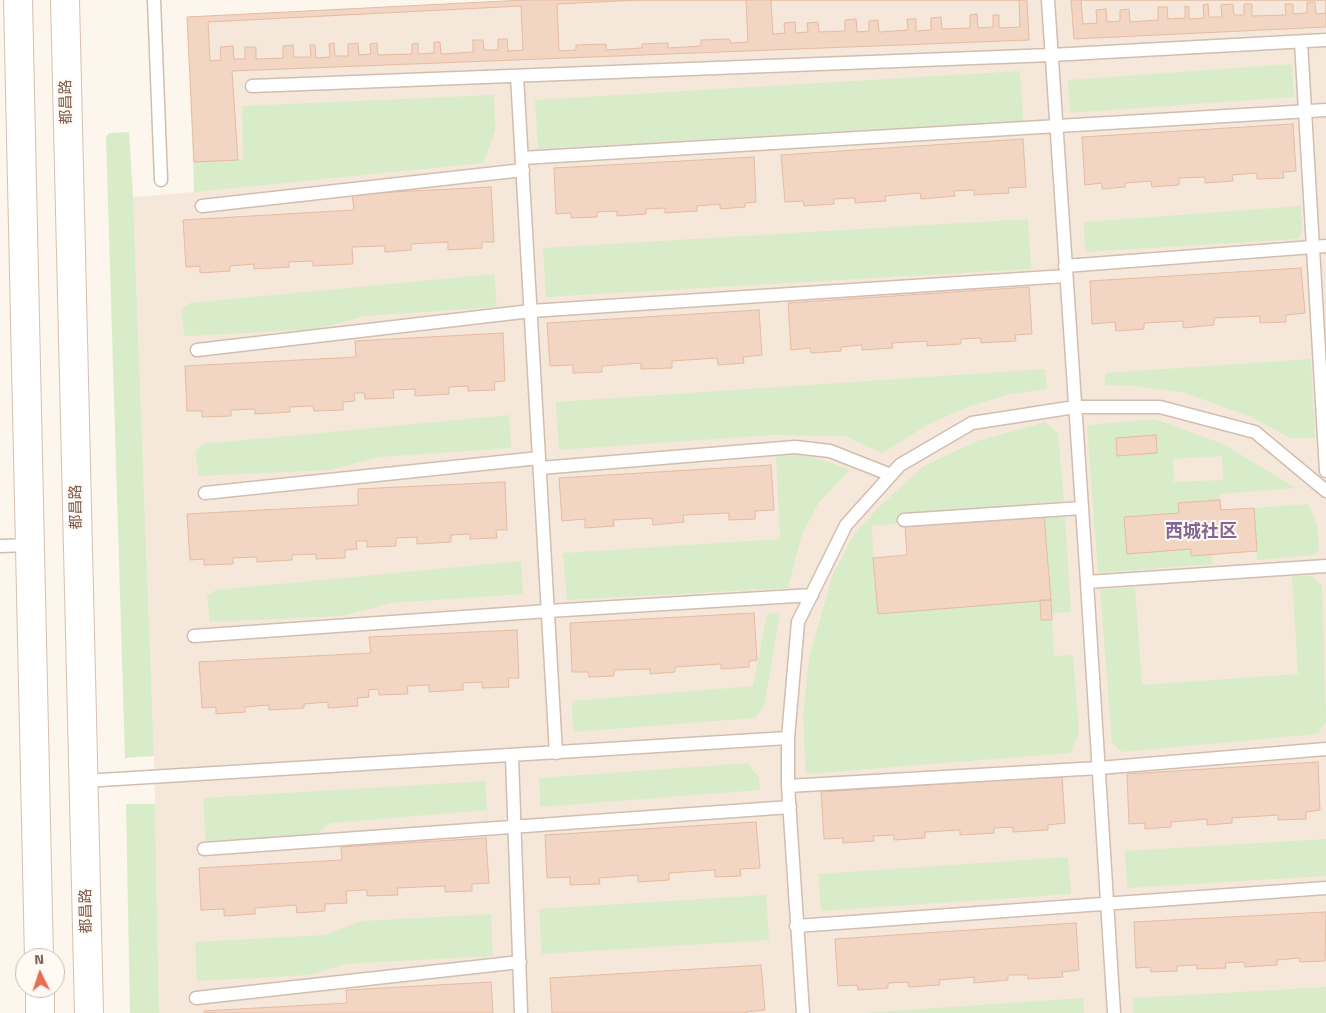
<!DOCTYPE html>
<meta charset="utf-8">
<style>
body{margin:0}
#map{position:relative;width:1326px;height:1013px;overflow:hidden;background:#fdf6ec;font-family:"Titillium Web",sans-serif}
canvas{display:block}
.north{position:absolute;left:15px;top:948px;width:50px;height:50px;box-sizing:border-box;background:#fffaf3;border:1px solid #cabbb1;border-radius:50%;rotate:356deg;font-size:14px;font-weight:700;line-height:20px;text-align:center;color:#7a5c4d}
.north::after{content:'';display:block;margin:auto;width:18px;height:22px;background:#e76f51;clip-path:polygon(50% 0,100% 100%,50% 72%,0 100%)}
</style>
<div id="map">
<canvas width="1326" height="1013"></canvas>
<div class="north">N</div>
</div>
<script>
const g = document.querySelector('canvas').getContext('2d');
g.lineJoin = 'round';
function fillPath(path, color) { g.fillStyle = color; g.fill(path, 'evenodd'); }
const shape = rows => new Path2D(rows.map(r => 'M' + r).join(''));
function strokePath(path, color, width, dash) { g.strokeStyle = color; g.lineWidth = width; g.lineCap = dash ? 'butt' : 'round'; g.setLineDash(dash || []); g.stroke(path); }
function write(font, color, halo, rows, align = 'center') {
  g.font = font + ' "Titillium Web","Noto Sans SC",sans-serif'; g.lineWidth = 4; g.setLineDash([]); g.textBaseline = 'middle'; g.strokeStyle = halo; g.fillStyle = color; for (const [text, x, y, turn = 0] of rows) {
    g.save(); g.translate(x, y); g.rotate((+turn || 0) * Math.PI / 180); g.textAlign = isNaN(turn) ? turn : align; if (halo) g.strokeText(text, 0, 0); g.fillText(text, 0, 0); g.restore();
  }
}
const residential = shape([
 [525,0,1326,0,1326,1013,159,1013,154,756,133,197,194,192,187,17]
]);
const green = shape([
 [1292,64,1294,97,1070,113,1068,80],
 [1020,71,1023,121,538,149,535,100],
 [494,95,495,131,483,163,194,192,194,162,243,159,242,106],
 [129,132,133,197,154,756,125,758,106,137,109,133],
 [1301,206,1302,231,1298,239,1085,252,1084,222],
 [1028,219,1031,269,546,297,543,248],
 [494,274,497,307,365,316,316,329,190,336,184,335,181,309,190,303],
 [1311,359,1315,438,1290,438,1249,416,1182,392,1131,386,1105,385,1105,373],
 [1045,369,1047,389,1011,394,970,406,927,425,882,453,844,436,772,435,559,450,556,402],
 [509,415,511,448,380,457,330,470,199,476,195,451,204,444],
 [1155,419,1223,444,1296,488,1219,494,1220,500,1178,503,1179,513,1124,517,1127,554,1191,549,1191,556,1212,554,1213,564,1098,573,1087,425],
 [1156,436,1157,453,1118,456],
 [1222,456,1223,480,1174,482,1173,459],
 [1045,422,1058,433,1064,501,901,515,901,523,872,526,873,558,879,631,878,614,1040,600,1041,620,1052,620,1054,656,1073,655,1079,732,1070,753,806,774,803,716,809,659,832,576,855,533,878,508,924,466,977,441],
 [803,455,826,461,850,470,819,502,802,534,788,588,567,600,563,553,780,539,776,456],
 [1308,504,1317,524,1319,549,1314,555,1257,560,1254,508],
 [1065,515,1071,612,1051,613,1044,516],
 [521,561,523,594,391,603,342,616,210,622,207,596,216,590],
 [1292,576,1312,576,1322,585,1326,721,1318,734,1122,752,1112,743,1100,590,1135,587,1142,685,1298,674],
 [780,613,764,707,755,718,573,732,572,701,753,686,767,614],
 [748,763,759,778,760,790,540,807,539,778],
 [485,781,487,810,331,823,316,834,206,841,203,798],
 [126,804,155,804,159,1013,130,1013],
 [1326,839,1326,876,1127,888,1125,851],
 [1068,857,1071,894,821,911,818,874],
 [766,895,769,940,542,954,539,909],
 [491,914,493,956,345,964,310,975,197,981,195,942,325,935,362,921],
 [1326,987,1326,1013,1133,1013,1133,998],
 [1083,998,1084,1013,863,1013]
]);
const building = shape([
 [525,0,1027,0,1029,40,232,71,238,160,194,162,187,17,525,0],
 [639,0,746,0,748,42,731,43,729,39,701,40,701,46,668,48,668,43,642,44,642,48,606,50,606,44,576,45,576,50,559,51,557,4,639,0],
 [771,0,1019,0,1020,27,999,28,999,15,993,15,993,27,978,28,977,14,970,15,970,28,942,29,941,17,931,18,931,30,916,31,916,19,907,19,908,30,879,32,878,20,869,21,869,31,857,32,856,19,845,20,845,31,819,32,818,22,807,23,808,32,796,33,795,22,784,23,785,33,773,34,771,0],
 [1071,0,1326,0,1326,27,1074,39,1071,0],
 [1081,0,1326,0,1326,13,1316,14,1315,2,1307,2,1307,13,1293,14,1293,4,1285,4,1286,15,1252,16,1252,4,1244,4,1244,15,1234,15,1233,4,1221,5,1222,17,1209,17,1208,4,1203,5,1204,18,1189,19,1189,7,1185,6,1185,18,1168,19,1167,7,1158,7,1158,20,1130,22,1129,9,1120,10,1120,21,1107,22,1106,9,1096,10,1097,23,1083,24,1081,0],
 [521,6,523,50,508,51,507,39,498,39,498,50,484,50,483,40,473,40,473,52,441,54,440,42,434,42,434,53,418,54,418,43,412,44,412,54,378,55,377,43,370,44,371,54,359,55,358,43,348,44,348,56,335,56,334,43,329,44,330,57,316,58,315,45,310,45,311,57,294,57,293,45,283,46,283,58,256,59,256,47,245,47,245,59,234,59,233,46,220,47,221,60,210,61,208,22,521,6],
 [1293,124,1296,171,1283,172,1284,178,1257,179,1257,173,1232,175,1233,181,1205,183,1205,177,1179,178,1179,185,1152,187,1151,181,1125,183,1125,187,1102,189,1102,183,1085,185,1082,137,1293,124],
 [1023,139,1026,187,1008,188,1009,193,974,195,974,190,954,191,955,196,921,199,920,193,885,196,886,201,855,203,855,198,834,199,834,204,804,206,803,201,785,202,781,155,1023,139],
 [754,157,756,202,745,203,745,207,720,209,720,204,697,206,697,211,665,213,665,208,646,209,646,214,617,216,617,211,597,212,597,217,571,218,571,213,556,214,554,168,754,157],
 [491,187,494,242,482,242,482,248,448,250,448,242,411,244,411,250,385,252,385,246,352,247,353,264,313,266,313,261,289,262,289,267,254,269,254,264,230,266,230,271,200,273,200,266,186,267,183,220,354,210,352,194,491,187],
 [1301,268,1305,313,1286,315,1286,322,1260,323,1260,316,1214,318,1214,325,1183,328,1183,321,1144,323,1144,329,1116,331,1115,322,1092,324,1090,281,1301,268],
 [1029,287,1032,334,1015,335,1016,341,981,343,981,338,961,339,961,344,927,346,927,341,892,343,893,348,862,350,862,345,841,347,841,351,811,353,810,348,791,350,788,303,1029,287],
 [759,310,762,355,743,357,744,363,718,365,717,358,672,361,672,368,641,369,641,363,602,366,602,372,573,373,573,365,550,366,547,323,759,310],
 [503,333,505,381,494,382,495,390,468,391,468,386,449,387,449,394,415,396,415,389,393,390,394,398,365,399,364,393,354,393,355,401,343,402,343,410,314,411,313,406,290,407,290,412,255,414,255,409,231,410,231,416,202,417,202,411,187,411,185,366,356,357,355,341,503,333],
 [1156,435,1157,453,1117,456,1116,438,1156,435],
 [771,465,774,510,755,511,755,519,729,520,729,513,683,515,684,522,653,525,652,518,613,520,614,526,585,528,585,519,562,521,559,478,771,465],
 [505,482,507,530,496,530,497,538,470,539,470,534,451,535,451,542,417,544,417,537,396,538,396,546,367,547,367,541,356,541,357,549,345,550,345,558,316,559,316,554,292,555,292,560,257,562,257,557,233,558,233,564,204,565,204,559,190,560,187,514,358,505,358,489,505,482],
 [1220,500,1221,510,1254,508,1257,551,1191,556,1191,549,1127,554,1124,517,1179,513,1178,503,1220,500],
 [1044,516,1051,600,878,614,873,558,907,555,905,526,1044,516],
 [1040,600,1051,600,1052,620,1041,620,1040,600],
 [754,613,757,660,749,661,749,667,721,669,721,664,675,667,675,672,650,674,650,669,614,670,614,676,589,677,588,672,572,672,570,623,754,613],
 [517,630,519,678,508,678,509,687,482,688,482,682,463,683,463,690,429,692,429,685,407,686,408,694,379,695,378,689,368,690,369,697,357,698,358,706,328,708,328,702,304,704,304,708,269,710,269,705,245,707,245,712,216,714,216,707,202,708,199,662,371,653,369,637,517,630],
 [1318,762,1320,810,1306,812,1306,819,1278,820,1278,815,1232,818,1232,823,1207,825,1207,819,1171,822,1171,827,1145,829,1145,823,1129,824,1127,774,1318,762],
 [1062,776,1065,823,1048,825,1048,830,1013,832,1013,827,994,828,994,833,960,835,960,830,925,832,925,838,894,840,894,835,873,836,874,841,843,843,843,838,824,839,821,792,1062,776],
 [756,822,760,868,740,869,741,876,715,877,715,870,669,873,669,880,638,882,638,875,599,878,600,884,570,885,570,877,547,878,545,835,756,822],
 [486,838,489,883,472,884,472,891,445,892,445,886,397,888,398,895,367,896,367,890,346,891,347,903,325,904,325,911,297,913,296,905,255,908,255,914,224,916,224,909,201,910,199,868,342,860,341,847,486,838],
 [1326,912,1325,961,1300,962,1299,958,1277,960,1277,965,1245,967,1244,962,1225,963,1226,968,1197,969,1196,965,1177,966,1177,971,1151,972,1150,967,1136,968,1134,922,1326,912],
 [1076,923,1079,970,1062,972,1063,977,1028,979,1028,975,1008,975,1008,980,974,983,974,977,939,980,940,985,909,987,908,982,888,983,888,988,858,990,857,985,838,986,835,939,1076,923],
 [761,965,765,1010,746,1012,746,1013,552,1013,550,978,761,965],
 [491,982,493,1013,204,1013,204,1011,347,1003,346,990,491,982]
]);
const service = shape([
 [154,0,161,180],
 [1048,0,1087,582,1114,1013],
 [1301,42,1326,471],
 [517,76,556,753],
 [252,86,1051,55,1326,40],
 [522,158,1326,110],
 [202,206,523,170],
 [1065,266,1326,246],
 [197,350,531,311,1066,276],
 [540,468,795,447,830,451,891,475],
 [205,493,539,458],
 [904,520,1082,508],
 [0,546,30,545],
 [1087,582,1326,566],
 [194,636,548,611,812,595],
 [512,756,521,1013],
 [84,781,788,738],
 [788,786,1099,768,1326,749],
 [204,849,790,807],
 [796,926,1326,888],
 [196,998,520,962],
 [803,1013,788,786,788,738,798,622,846,525,900,465,972,423,1075,407,1160,407,1255,432,1326,491]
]);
const secondary = shape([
 [18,0,39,958],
 [65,0,89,1013],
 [40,988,40,1013]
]);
const streetNames = [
 ["都昌路",67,102,-91],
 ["都昌路",77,507,-91],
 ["都昌路",87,911,-91]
];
const quarterNames = [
 ["西城社区",1201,533]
];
fillPath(residential, '#f5e8da');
fillPath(green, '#d8ecc9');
fillPath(building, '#f3d5c3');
strokePath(building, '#e6bba3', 1);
strokePath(service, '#d1beb0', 15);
strokePath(secondary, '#d6c0b0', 30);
strokePath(service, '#fff', 12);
strokePath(secondary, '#fff', 28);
write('15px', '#7a5c4d', '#fffaf3', streetNames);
write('bold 18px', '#846695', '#fffaf3', quarterNames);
</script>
